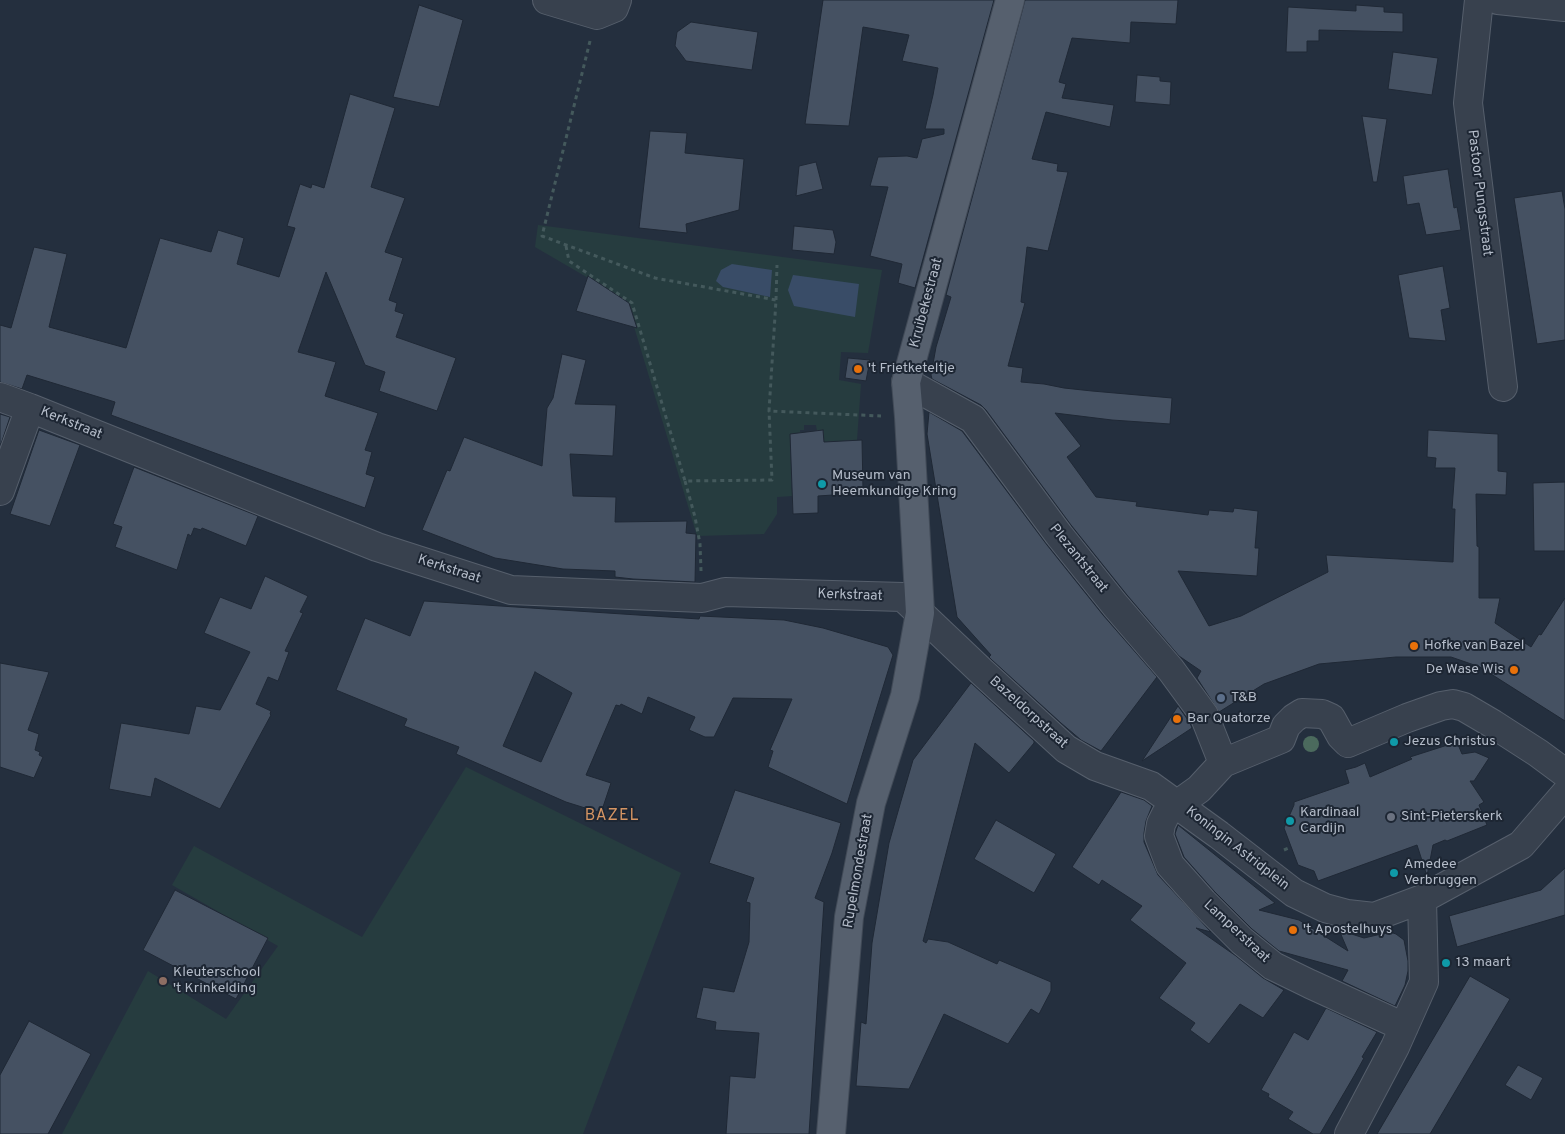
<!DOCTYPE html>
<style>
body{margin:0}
canvas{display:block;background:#242f3e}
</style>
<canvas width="1565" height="1134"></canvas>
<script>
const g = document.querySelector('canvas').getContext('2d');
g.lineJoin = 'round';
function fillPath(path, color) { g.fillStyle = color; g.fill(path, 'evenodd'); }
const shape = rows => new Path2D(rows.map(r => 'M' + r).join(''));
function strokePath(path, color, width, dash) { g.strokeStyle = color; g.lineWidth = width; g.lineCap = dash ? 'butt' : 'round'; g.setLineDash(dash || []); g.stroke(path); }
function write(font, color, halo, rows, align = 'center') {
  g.font = font + ' Overpass,sans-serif'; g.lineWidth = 4; g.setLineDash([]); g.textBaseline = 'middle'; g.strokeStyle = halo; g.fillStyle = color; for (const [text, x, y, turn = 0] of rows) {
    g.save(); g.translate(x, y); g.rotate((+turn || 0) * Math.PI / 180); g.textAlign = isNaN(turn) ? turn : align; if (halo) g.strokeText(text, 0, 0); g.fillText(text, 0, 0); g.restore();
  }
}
const green = shape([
 [538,225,882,270,868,353,841,352,839,380,861,384,857,440,824,442,823,430,817,431,816,425,804,425,804,430,800,430,800,434,790,435,792,496,777,497,777,514,764,534,697,536,626,300,535,247],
 [466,767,681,873,583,1134,62,1134,148,971,226,1019,278,946,172,885,194,846,362,937]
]);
const water = shape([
 [732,264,772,270,770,297,723,287,716,281,721,270],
 [793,275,859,284,855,317,794,306,788,290]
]);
const building = shape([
 [823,0,994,0,915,288,898,283,902,264,870,256,888,187,870,186,878,157,907,156,917,158,922,139,944,134,944,129,925,129,933,95,938,68,902,61,909,35,863,27,849,126,805,124,823,0],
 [1025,0,1178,0,1176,24,1131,22,1130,43,1072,38,1059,82,1066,84,1062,98,1114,105,1110,127,1046,112,1032,159,1058,164,1057,171,1068,172,1048,251,1027,247,1021,302,1025,303,1008,366,1023,368,1021,382,1044,384,1064,388,1092,391,1172,398,1170,424,1112,420,1055,413,1081,446,1067,457,1096,497,1137,502,1136,506,1208,515,1209,510,1233,512,1234,508,1258,511,1255,548,1259,548,1257,576,1178,571,1209,626,1241,616,1328,572,1326,555,1453,562,1455,509,1452,509,1455,468,1435,468,1436,458,1427,457,1428,430,1498,434,1498,471,1507,472,1506,495,1476,494,1477,546,1479,547,1479,598,1500,598,1495,623,1531,647,1539,634,1541,635,1565,598,1565,721,1480,667,1451,657,1396,657,1319,664,1264,684,1219,712,1197,678,1201,671,1179,656,1127,595,1071,525,986,410,981,405,932,379,931,375,936,347,951,297,946,295,1025,0],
 [419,5,463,20,439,107,393,97,419,5],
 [1356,5,1384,7,1384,12,1403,13,1403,32,1319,30,1319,41,1307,41,1307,52,1286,52,1288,7,1356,11,1356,5],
 [691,22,758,32,752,70,686,61,675,46,677,32,691,22],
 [1393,52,1438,58,1432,95,1388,89,1393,52],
 [1137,75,1160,77,1160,81,1171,82,1170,105,1135,102,1137,75],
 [350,94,395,108,371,187,405,198,385,252,403,258,389,300,397,303,395,311,404,314,396,337,456,358,437,411,379,391,385,372,365,365,326,272,298,352,336,362,325,396,378,413,365,450,372,452,366,474,375,477,365,508,111,415,115,402,27,375,22,389,0,382,0,325,11,328,34,247,67,254,49,327,126,348,160,238,211,252,218,230,244,238,237,264,279,277,295,228,287,226,300,184,311,188,312,184,324,188,350,94],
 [1362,116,1387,119,1377,182,1373,182,1362,116],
 [650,131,687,133,685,153,744,159,739,210,686,224,687,233,639,228,650,131],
 [816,162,823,189,796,196,799,166,816,162],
 [1448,169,1454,208,1457,207,1461,230,1426,235,1419,203,1407,205,1403,176,1448,169],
 [1562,191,1565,209,1565,340,1537,344,1514,198,1562,191],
 [794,226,833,230,836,242,834,254,792,250,794,226],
 [1443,266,1450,308,1441,310,1446,341,1409,338,1398,275,1443,266],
 [588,276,629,303,637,328,576,311,588,276],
 [562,354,586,360,575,404,616,405,613,456,570,454,573,496,616,497,615,522,687,521,686,533,696,534,695,582,633,579,615,577,615,571,563,569,495,558,422,530,447,470,450,471,464,437,542,466,547,408,553,398,562,354],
 [848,358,870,360,866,381,845,378,848,358],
 [929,412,962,431,1047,545,1103,615,1157,677,1101,751,1081,740,1061,723,992,660,989,657,991,655,957,617,927,434,929,412],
 [0,414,10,417,1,444,0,444,0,414],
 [39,430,80,445,50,526,10,514,39,430],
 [823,430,824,442,862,440,863,490,832,490,833,495,818,496,818,513,793,514,790,434,823,430],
 [134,467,258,516,246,546,202,528,201,530,194,528,191,536,188,534,177,570,115,547,122,527,113,524,134,467],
 [1565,482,1565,551,1534,551,1533,483,1565,482],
 [265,576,308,596,300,612,303,613,285,651,289,652,278,681,268,677,256,704,271,711,270,714,271,715,220,809,155,778,151,797,109,789,121,723,189,734,196,706,220,710,250,652,204,633,220,597,251,609,265,576],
 [424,601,699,619,700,616,784,620,823,628,888,647,893,655,847,804,768,767,773,751,770,750,792,699,733,698,714,737,705,737,689,730,695,717,648,697,642,714,621,704,620,706,616,705,586,775,611,783,601,813,566,802,456,754,459,747,404,726,407,719,336,690,365,618,410,636,424,601],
 [535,672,572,693,541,762,503,746,535,672],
 [0,663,49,672,28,730,39,734,35,750,40,752,39,755,43,757,34,778,0,767,0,663],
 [971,683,1034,741,1034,743,1009,773,975,743,923,941,926,943,928,939,948,942,997,964,999,960,1051,982,1051,991,1039,1014,1031,1009,1008,1044,944,1014,909,1089,856,1086,861,1022,866,1024,872,943,889,843,901,801,913,760,971,683],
 [1178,706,1190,723,1192,728,1142,761,1178,706],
 [1457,742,1462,754,1475,752,1489,758,1474,781,1470,781,1484,802,1479,805,1487,825,1447,841,1445,840,1433,845,1427,876,1417,845,1318,881,1314,871,1298,865,1284,828,1294,805,1294,802,1349,783,1345,770,1356,767,1365,763,1370,777,1412,759,1410,757,1457,742],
 [735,790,841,823,832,853,815,898,824,902,809,1134,726,1134,730,1076,755,1078,759,1033,715,1030,716,1022,696,1018,703,987,734,992,749,942,750,903,746,902,754,878,709,863,735,790],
 [1121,792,1144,800,1152,806,1146,821,1144,833,1144,842,1158,875,1211,932,1196,928,1236,956,1263,978,1284,990,1263,1018,1240,1004,1209,1044,1190,1030,1195,1023,1159,998,1186,963,1130,920,1142,906,1102,880,1099,885,1072,867,1121,792],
 [996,820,1056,854,1034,893,974,859,996,820],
 [1178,825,1275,903,1259,910,1299,920,1348,951,1339,930,1364,938,1390,932,1396,934,1404,940,1408,961,1408,971,1405,985,1395,1006,1342,981,1348,970,1279,951,1252,929,1214,891,1184,857,1175,834,1178,825],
 [1565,868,1565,915,1457,947,1449,916,1541,890,1565,868],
 [175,890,268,938,236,999,143,950,175,890],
 [1470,976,1510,999,1430,1134,1377,1134,1470,976],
 [1326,1008,1377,1032,1362,1057,1364,1058,1354,1076,1320,1134,1313,1134,1288,1119,1293,1112,1268,1097,1269,1094,1261,1090,1294,1032,1308,1040,1326,1008],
 [29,1021,91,1054,48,1134,0,1134,0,1075,29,1021],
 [1518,1065,1543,1078,1531,1100,1505,1085,1518,1065]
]);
const path = shape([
 [590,41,542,236,655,278,776,300,769,411,881,416],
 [566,246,569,261,632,303,685,481,772,480,769,411],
 [776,300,777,265],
 [685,481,695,517,700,544,701,571],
 [1284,850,1291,847]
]);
const minor = shape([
 [547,0,597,15,614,8,617,0],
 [1479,0,1468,103,1503,387],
 [1498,0,1565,7],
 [906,382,973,419,1059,535,1115,605,1171,670,1204,715,1223,763],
 [0,397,30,408,377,547,511,590,702,598,725,592,903,597,981,671,1066,749,1095,766,1151,786,1219,835,1294,893,1325,908,1347,914,1374,917,1422,899,1521,845,1565,794],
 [0,491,30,408],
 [1404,1027,1310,984,1273,966,1242,941,1203,902,1170,865,1159,836,1161,824,1166,814,1178,804,1199,789,1223,763,1281,739,1286,726,1294,718,1302,713,1322,714,1331,718,1341,736,1348,743,1407,718,1441,706,1453,704,1464,707,1493,724,1538,753,1565,773],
 [1349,1134,1395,1047,1424,982,1422,899]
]);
const major = shape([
 [831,1134,849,917,871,803,905,696,920,613,909,417,906,382,1010,0]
]);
const trees = [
 [1311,744]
];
const markers = [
 [858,369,5,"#e8710a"],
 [822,484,5,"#0f9aa8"],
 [1414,646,5,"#e8710a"],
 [1514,670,5,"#e8710a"],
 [1221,698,5,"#5c6f8a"],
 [1177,719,5,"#e8710a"],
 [1394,742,5,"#0f9aa8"],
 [1391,817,5,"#6b7280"],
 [1290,821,5,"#0f9aa8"],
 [1394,873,5,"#0f9aa8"],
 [1293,930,5,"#e8710a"],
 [1446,963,5,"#0f9aa8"],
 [163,981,5,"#8d6e63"]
];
const streetNames = [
 ["Pastoor Pungsstraat",1479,193,83],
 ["Kruibekestraat",927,303,-75],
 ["Kerkstraat",71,424,22],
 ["Plezantstraat",1078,559,51],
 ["Kerkstraat",449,570,18],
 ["Kerkstraat",850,596,2],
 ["Bazeldorpstraat",1028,713,42],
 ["Koningin Astridplein",1237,849,38],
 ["Rupelmondestraat",859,871,-80],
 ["Lamperstraat",1236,932,43]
];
const poiNames = [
 ["'t Frietketeltje",868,369],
 ["Museum van",832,476],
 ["Heemkundige Kring",832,492],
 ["Hofke van Bazel",1424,646],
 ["De Wase Wis",1504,670,"right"],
 ["T&B",1231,698],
 ["Bar Quatorze",1187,719],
 ["Jezus Christus",1404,742],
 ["Kardinaal",1300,813],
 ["Cardijn",1300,829],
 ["Sint-Pieterskerk",1401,817],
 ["Amedee",1404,865],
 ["Verbruggen",1404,881],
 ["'t Apostelhuys",1303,930],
 ["13 maart",1456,963],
 ["Kleuterschool",173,973],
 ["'t Krinkelding",173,989]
];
const quarterNames = [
 ["BAZEL",612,817]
];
fillPath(green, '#263c3f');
fillPath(water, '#394c67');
fillPath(building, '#455162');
strokePath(building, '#1f2835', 1);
strokePath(minor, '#565f6c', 30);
strokePath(major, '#414a57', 30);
strokePath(path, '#44595c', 3, [4, 4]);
strokePath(minor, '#38414e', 28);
strokePath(major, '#56606e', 28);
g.fillStyle = '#4b6a5d';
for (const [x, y] of trees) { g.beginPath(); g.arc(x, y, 8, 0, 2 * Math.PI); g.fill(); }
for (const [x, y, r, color] of markers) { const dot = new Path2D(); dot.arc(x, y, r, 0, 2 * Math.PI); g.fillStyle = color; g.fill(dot); strokePath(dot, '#1d2633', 2); }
write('14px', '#b4bcc9', '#1d2633', streetNames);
write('14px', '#b4bcc9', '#1d2633', poiNames, 'left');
g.letterSpacing = '1px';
write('16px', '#d59563', '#1d2633', quarterNames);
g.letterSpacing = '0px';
</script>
